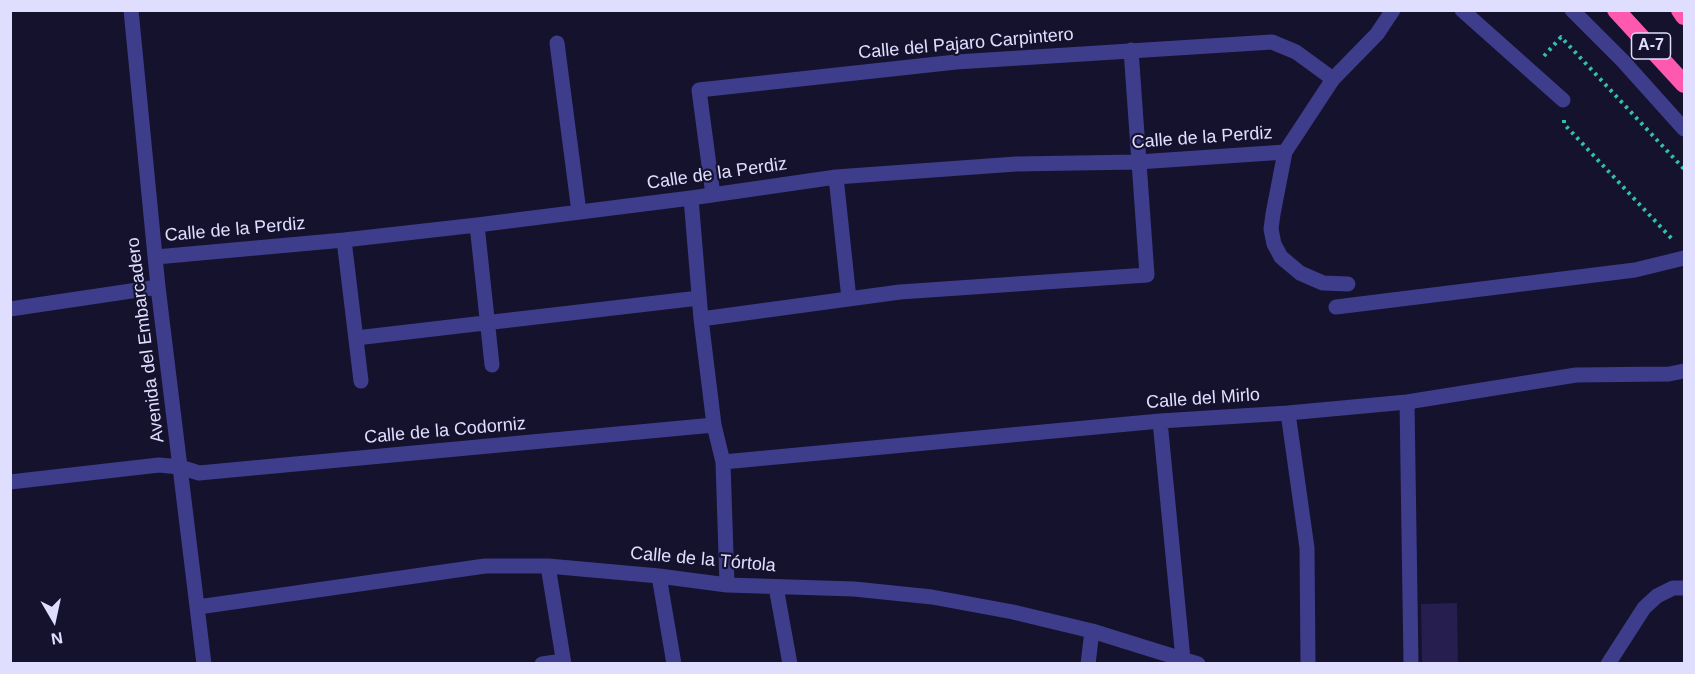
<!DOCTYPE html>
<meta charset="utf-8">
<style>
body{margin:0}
#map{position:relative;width:1695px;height:674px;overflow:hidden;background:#15122d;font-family:Helvetica,sans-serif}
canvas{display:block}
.frame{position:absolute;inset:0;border:12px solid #e0deff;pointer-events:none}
.north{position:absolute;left:24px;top:590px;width:60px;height:60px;-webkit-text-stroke:4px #15122d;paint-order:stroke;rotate:171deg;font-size:16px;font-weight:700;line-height:24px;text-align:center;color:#e0deff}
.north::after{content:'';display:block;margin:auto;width:21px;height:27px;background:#e0deff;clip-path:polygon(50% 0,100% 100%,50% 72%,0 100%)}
</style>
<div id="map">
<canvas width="1695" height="674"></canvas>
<div class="frame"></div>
<div class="north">N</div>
</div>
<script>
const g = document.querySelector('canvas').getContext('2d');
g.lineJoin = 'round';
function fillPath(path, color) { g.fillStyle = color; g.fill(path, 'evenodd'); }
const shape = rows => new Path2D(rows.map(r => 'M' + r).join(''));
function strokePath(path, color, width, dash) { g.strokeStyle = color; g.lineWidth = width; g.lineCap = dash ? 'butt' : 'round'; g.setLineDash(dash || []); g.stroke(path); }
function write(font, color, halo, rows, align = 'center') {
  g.font = font + ' Helvetica,sans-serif'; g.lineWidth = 4.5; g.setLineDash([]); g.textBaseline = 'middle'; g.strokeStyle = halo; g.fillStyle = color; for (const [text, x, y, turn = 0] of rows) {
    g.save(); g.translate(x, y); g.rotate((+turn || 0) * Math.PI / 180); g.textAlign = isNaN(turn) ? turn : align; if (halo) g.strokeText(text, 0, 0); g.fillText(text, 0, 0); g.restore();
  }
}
const building = shape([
 [1457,603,1458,664,1422,664,1421,604]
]);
const path = shape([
 [1544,56,1561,37,1684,169],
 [1564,120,1564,124,1673,240]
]);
const minor = shape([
 [131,10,158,287,204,664],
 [1462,10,1563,100],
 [1572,10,1623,61,1684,129],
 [557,43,579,212],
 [836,177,849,299],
 [713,195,699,90,956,62,1272,42,1296,52,1333,79],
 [691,198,701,319,714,425,723,462,727,585],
 [477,225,492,365],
 [344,240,361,381],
 [156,257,344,240,477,225,691,198,836,177,1016,164,1138,162,1285,152],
 [1348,284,1323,283,1300,273,1281,257,1274,244,1271,229,1273,214,1285,152,1333,79,1377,34,1393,10],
 [1336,307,1635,270,1684,258],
 [10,309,158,287],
 [701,319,900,292,1147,275,1131,50],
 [356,338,699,298],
 [1407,402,1411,664],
 [1288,413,1307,548,1308,664],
 [1160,421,1183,659],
 [723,462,1160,421,1288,413,1407,402,1576,375,1669,374,1684,371],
 [10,482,159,465,180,467,199,473,714,425],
 [548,566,564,664],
 [659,576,674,664],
 [776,587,790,664],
 [198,607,485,566,548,566,659,576,727,585,854,589,932,597,1013,612,1092,631,1198,664],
 [542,664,563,661],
 [1088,664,1092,631],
 [1608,664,1644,608,1657,596,1673,588,1684,588]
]);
const highway = shape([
 [1616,10,1684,84],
 [1680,10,1684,16]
]);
const shields = [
 [1651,46,39]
];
const shieldNames = [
 ["A-7",1651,46]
];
const streetNames = [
 ["Calle del Pajaro Carpintero",966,44,-5],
 ["Calle de la Perdiz",1202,138,-4],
 ["Calle de la Perdiz",717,174,-8],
 ["Calle de la Perdiz",235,230,-5],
 ["Avenida del Embarcadero",146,340,-97],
 ["Calle del Mirlo",1203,399,-4],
 ["Calle de la Codorniz",445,431,-5],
 ["Calle de la Tórtola",703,560,5]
];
fillPath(building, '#261e4e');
strokePath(path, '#32bfb1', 4, [3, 4.5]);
strokePath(minor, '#3d3d8b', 15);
strokePath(highway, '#fe59ae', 18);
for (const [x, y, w] of shields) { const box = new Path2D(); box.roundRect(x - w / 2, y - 13, w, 26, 4.5); g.fillStyle = '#15122d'; g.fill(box); strokePath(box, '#e0deff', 1.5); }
write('bold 16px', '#e0deff', null, shieldNames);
write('18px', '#e0deff', '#15122d', streetNames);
</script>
